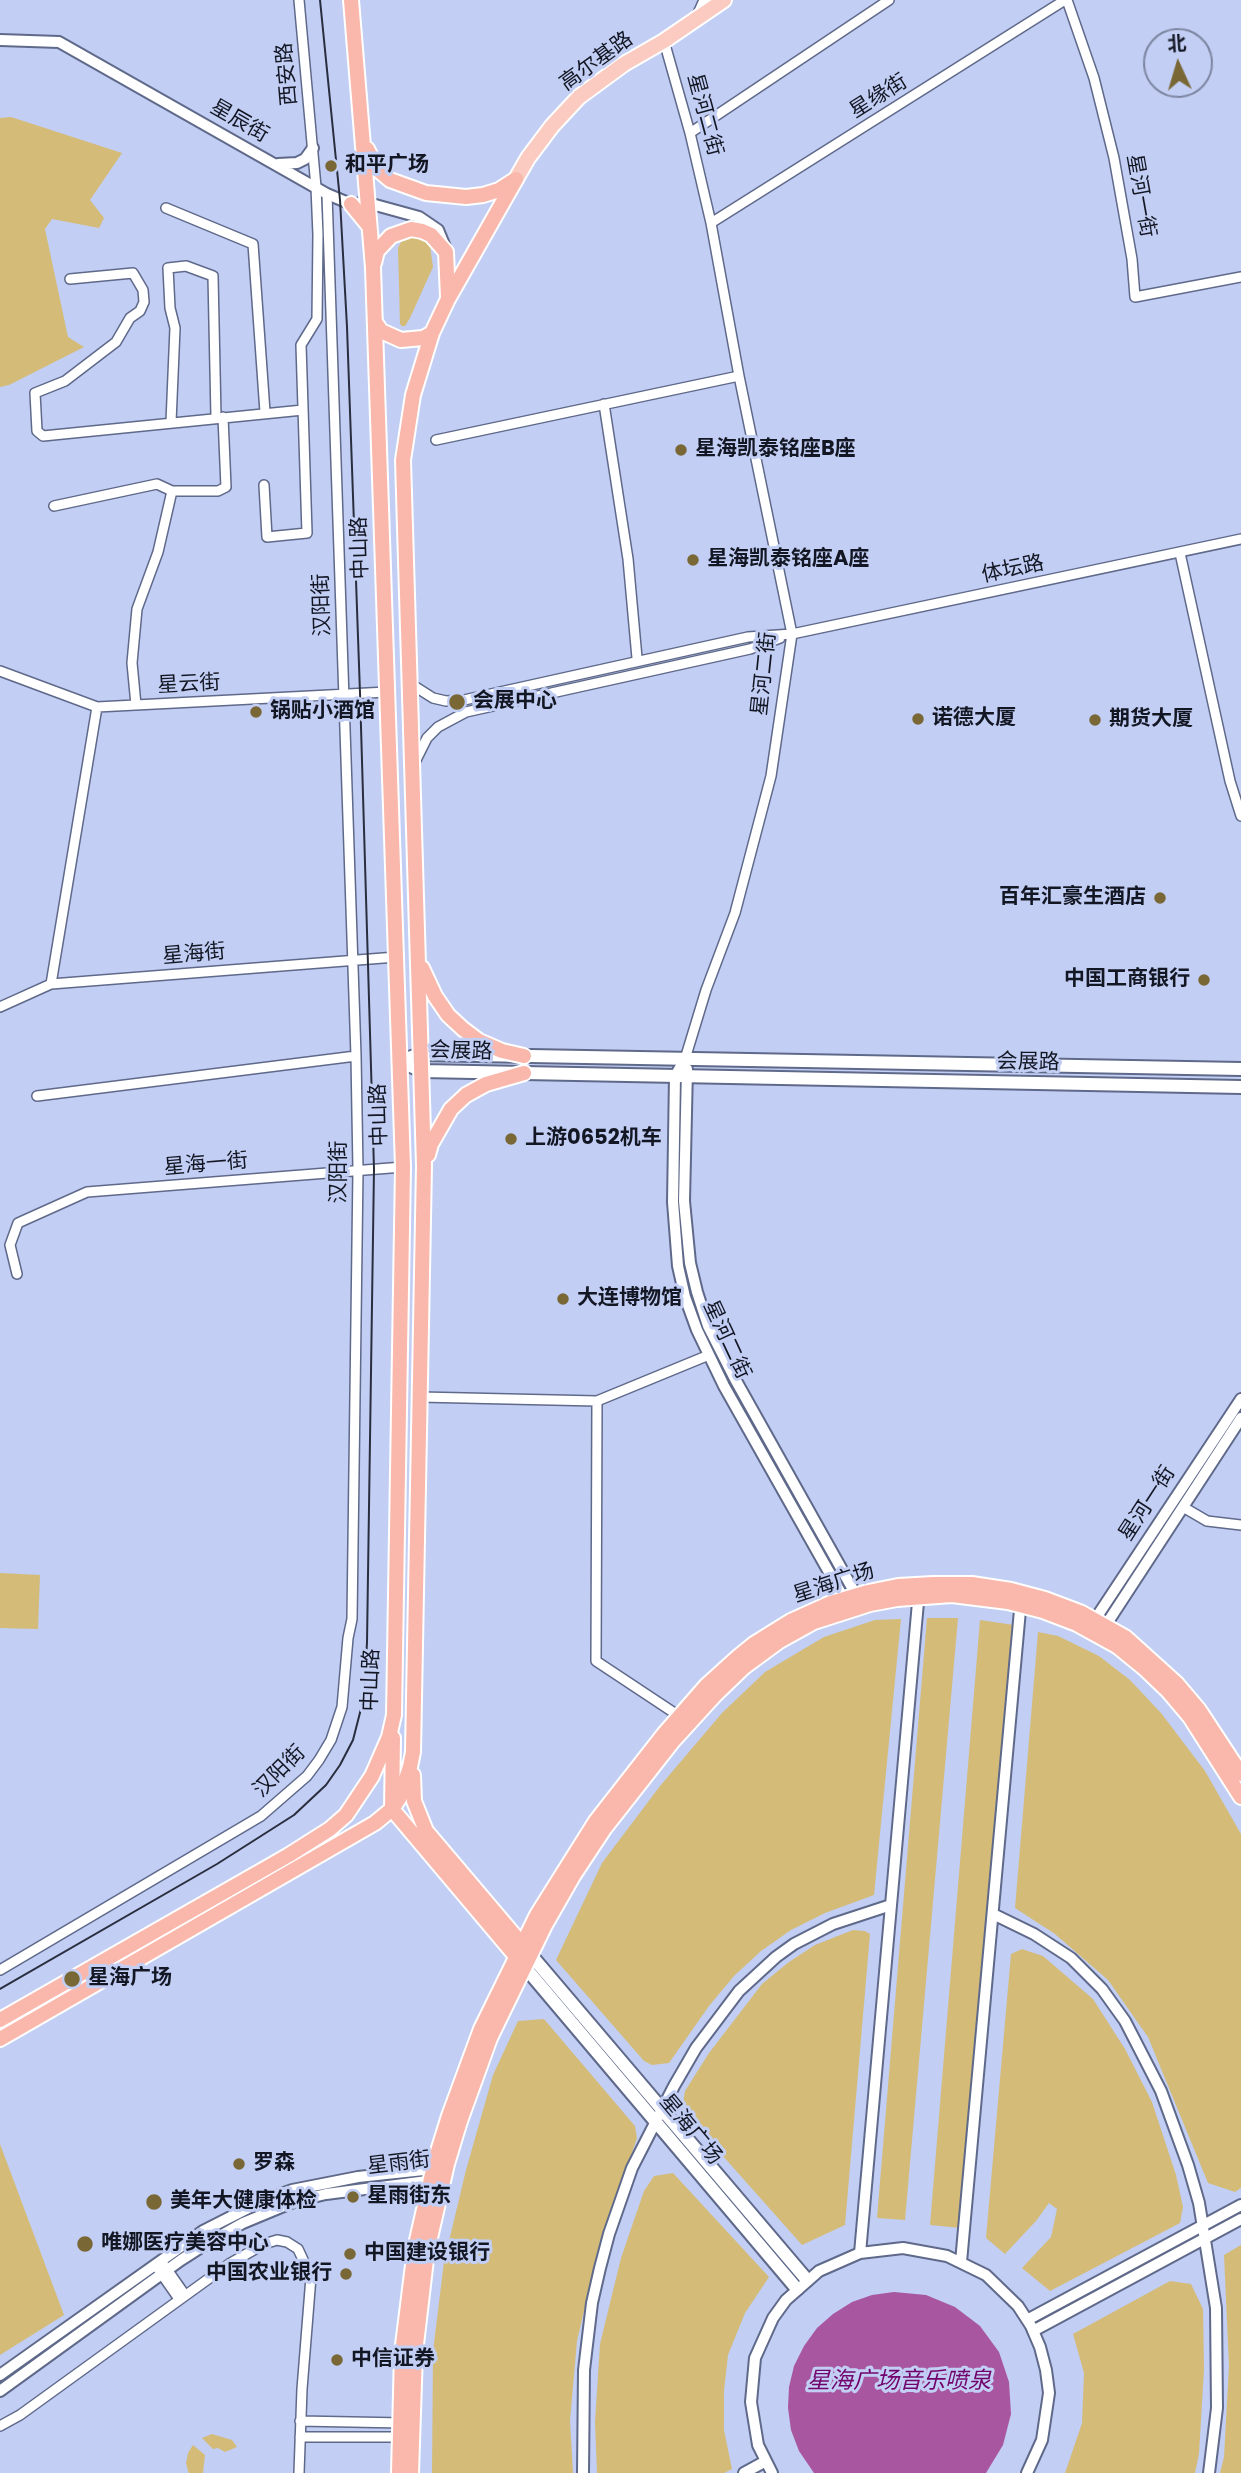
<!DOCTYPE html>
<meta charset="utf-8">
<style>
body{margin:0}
#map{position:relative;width:1241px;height:2473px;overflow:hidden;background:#c2cef3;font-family:Poppins,"Noto Sans SC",sans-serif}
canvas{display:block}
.north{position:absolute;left:1143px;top:28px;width:70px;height:70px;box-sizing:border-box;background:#c2cef3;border:2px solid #7c85a0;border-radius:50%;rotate:356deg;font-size:19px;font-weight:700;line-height:28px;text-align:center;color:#131724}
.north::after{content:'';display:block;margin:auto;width:24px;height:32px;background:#796836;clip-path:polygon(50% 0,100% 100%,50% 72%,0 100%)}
</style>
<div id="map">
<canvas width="1241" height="2473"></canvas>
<div class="north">北</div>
</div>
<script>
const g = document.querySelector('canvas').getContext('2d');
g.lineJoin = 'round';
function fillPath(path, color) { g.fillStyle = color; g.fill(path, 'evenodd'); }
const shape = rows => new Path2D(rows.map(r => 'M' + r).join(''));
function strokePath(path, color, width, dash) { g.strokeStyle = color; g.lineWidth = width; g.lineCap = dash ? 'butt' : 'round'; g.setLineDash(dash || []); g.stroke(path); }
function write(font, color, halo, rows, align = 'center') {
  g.font = font + ' Poppins,"Noto Sans SC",sans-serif'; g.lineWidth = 6; g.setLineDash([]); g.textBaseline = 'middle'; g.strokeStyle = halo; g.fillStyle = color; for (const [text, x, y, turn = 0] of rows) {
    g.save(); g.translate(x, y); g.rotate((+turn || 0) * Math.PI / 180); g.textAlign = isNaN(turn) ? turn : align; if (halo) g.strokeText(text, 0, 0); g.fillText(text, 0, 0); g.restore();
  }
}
const green = shape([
 [11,117,122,153,90,200,104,218,99,228,52,219,45,229,68,337,84,347,9,385,0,387,0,118],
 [414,236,421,236,430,246,433,267,410,318,405,326,402,326,400,324,398,248,402,240],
 [0,1573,40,1575,38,1629,0,1628],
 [927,1618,958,1618,905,2220,877,2218],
 [901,1619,874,1895,825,1913,791,1930,761,1951,734,1976,709,2006,669,2063,652,2065,644,2061,556,1960,602,1863,660,1786,722,1713,765,1672,824,1637,875,1620],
 [980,1620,1014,1625,961,2228,930,2225],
 [1038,1632,1058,1636,1099,1656,1130,1680,1161,1713,1205,1771,1241,1834,1241,2188,1235,2192,1208,2183,1148,2037,1108,1980,1055,1934,1015,1908],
 [853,1930,865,1931,870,1934,845,2225,802,2245,690,2119,683,2102,685,2091,709,2053,762,1984,789,1962,815,1945],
 [1022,1949,1043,1956,1093,1999,1125,2049,1152,2102,1176,2175,1183,2207,1180,2223,1050,2291,1022,2268,1051,2237,1057,2209,1049,2203,1036,2221,1005,2254,986,2238,1011,1954],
 [544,2019,635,2126,637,2138,597,2255,577,2341,570,2421,573,2473,432,2473,433,2351,444,2262,466,2170,493,2075,518,2021],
 [0,2144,64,2315,0,2355],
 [673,2173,769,2277,745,2313,728,2355,724,2391,724,2430,732,2469,724,2473,597,2473,595,2422,600,2344,621,2258,644,2191,654,2176],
 [1241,2245,1241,2473,1220,2473,1224,2457,1229,2366,1224,2255],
 [1170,2281,1191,2284,1203,2309,1204,2369,1199,2454,1195,2473,1065,2473,1082,2423,1084,2373,1073,2334],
 [212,2434,232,2440,237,2447,225,2452,218,2448,213,2449,202,2438],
 [193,2445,205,2455,203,2473,189,2473,188,2471,186,2463,188,2453]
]);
const water = shape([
 [894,2292,926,2295,955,2307,980,2326,999,2352,1009,2382,1011,2414,1003,2445,986,2473,814,2473,799,2451,791,2430,788,2408,789,2387,794,2366,804,2346,817,2328,833,2314,852,2302,872,2295]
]);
const minor = shape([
 [1067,0,1094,78,1114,158,1132,259,1135,297,1241,277],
 [696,18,704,0],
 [664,41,690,133,711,223,739,376,792,634,771,776,735,913,706,990,685,1059],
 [690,133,889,0],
 [166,208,253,244,265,412],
 [711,223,1065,0],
 [70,279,133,273,143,290,144,302,140,311,130,318,116,342,65,381,35,393,37,431,43,436,303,410],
 [604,404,628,559,637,658],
 [171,422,175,328,170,308,168,268,186,266,213,276,216,417],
 [436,440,739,376],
 [264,485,267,537,307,533,301,345,317,319,318,235,316,187,299,0],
 [54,506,157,484,172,491,218,491,226,487,223,417],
 [1180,553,1230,781,1241,816],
 [0,671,97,707,387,692],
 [411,684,433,698,446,701,464,700,748,637,792,634,1241,539],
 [136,705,132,663,137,609,158,552,172,491],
 [416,760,427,738,438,727,466,712,750,649,780,638],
 [51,984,97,707],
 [0,1007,51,984,396,957],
 [37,1096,356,1056],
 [17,1274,10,1245,18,1223,87,1192,403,1167],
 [420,1397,597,1401,709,1355],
 [597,1401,596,1661,682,1718],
 [1183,1507,1207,1521,1241,1525],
 [0,1970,261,1816,307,1776,319,1760,331,1740,342,1707,348,1638,352,1619,358,1170,356,1056,327,194],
 [164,2265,185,2295],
 [158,2269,179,2299],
 [300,2421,403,2423],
 [0,2426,20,2415,229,2264,264,2244,277,2240,287,2242,298,2249,311,2277,302,2389,299,2473],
 [300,2437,403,2437]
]);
const tertiary = shape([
 [0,40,59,42,327,194,351,204,368,203,419,217,438,230,445,247],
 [278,164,297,163,305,159,313,148],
 [685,1059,675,1076,673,1202,678,1266,685,1297,697,1330,724,1386,847,1604],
 [687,1069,684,1201,690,1263,697,1292,708,1326,735,1379,860,1602],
 [1092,1624,1241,1399],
 [1102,1631,1241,1418],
 [993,1914,1034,1934,1071,1958,1102,1989,1125,2021,1161,2091,1188,2165,1199,2203,1216,2308,1217,2408,1209,2473],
 [860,2253,919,1591],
 [961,2262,1021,1599],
 [1027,2320,1241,2205],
 [1033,2331,1241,2219],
 [0,2375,203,2231,264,2200,292,2190,358,2177,433,2169,436,2172],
 [0,2391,181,2260,209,2242,243,2223,296,2201,326,2194,435,2180],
 [583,2473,584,2370,592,2303,600,2268,609,2234,632,2168,674,2086,696,2048,739,1991,776,1957,794,1944,833,1924,891,1905],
 [744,2473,766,2461],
 [772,2473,758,2445,751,2402,755,2358,773,2318,786,2300,819,2271,860,2253,903,2248,947,2256,986,2275,1018,2306,1031,2326,1040,2347,1046,2370,1049,2393,1042,2440,1027,2473]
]);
const secondary = shape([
 [399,1061,422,1071,1241,1087],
 [399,1061,421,1054,1241,1069],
 [530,1954,807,2280],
 [524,1966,797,2289]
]);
const primary = shape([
 [516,179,528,158,552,126,579,97,624,64,664,41,724,0]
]);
const trunk = shape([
 [367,149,377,169,390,180,426,193,466,197,483,195,499,190,513,181],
 [351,204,369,226],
 [374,263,377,251,391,236,411,229,422,231,431,235,446,252,448,297],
 [375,322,381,331,401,340,423,338,432,333],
 [422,968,435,996,448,1015,463,1029,479,1041,502,1051,524,1056],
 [428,1155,431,1144,451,1109,466,1095,486,1084,524,1073],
 [393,1738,392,1809,520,1961],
 [413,1775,414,1801,426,1831,526,1949],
 [0,2020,289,1855,330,1829,346,1815,372,1776,389,1737,394,1715,403,1167,373,268,351,0],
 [0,2039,375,1823,392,1809,400,1797,410,1767,413,1752,424,1166,403,460,413,395,432,333,448,299,516,179],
 [399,2473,402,2353,415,2249,435,2161,449,2116,481,2029,537,1915,596,1821,664,1734,706,1686,738,1657,754,1644,791,1621,831,1603,868,1592,898,1586,933,1584,972,1584,1011,1590,1045,1599,1082,1613,1125,1637,1177,1684,1199,1710,1241,1774],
 [411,2473,415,2353,427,2251,447,2164,460,2121,490,2038,545,1925,573,1876,604,1829,673,1741,715,1695,744,1667,778,1642,814,1622,870,1604,897,1599,952,1595,1008,1602,1043,1611,1077,1624,1117,1646,1144,1668,1168,1691,1190,1717,1241,1797]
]);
const tram = shape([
 [0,1989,217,1864,294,1815,326,1785,340,1765,353,1740,364,1697,367,1642,374,1169,360,693,347,327,340,200,320,0]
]);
const markers = [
 [331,166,7,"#796836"],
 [681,450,7,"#796836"],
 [693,560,7,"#796836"],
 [457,702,9,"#796836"],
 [256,712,7,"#796836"],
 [918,719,7,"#796836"],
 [1095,720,7,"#796836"],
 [1160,898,7,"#796836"],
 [1204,980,7,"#796836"],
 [511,1139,7,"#796836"],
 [563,1299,7,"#796836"],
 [72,1979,9,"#796836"],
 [239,2164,7,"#796836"],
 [353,2197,7,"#796836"],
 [154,2202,9,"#796836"],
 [85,2244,9,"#796836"],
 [350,2254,7,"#796836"],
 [346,2274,7,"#796836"],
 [337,2360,7,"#796836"]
];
const streetNames = [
 ["高尔基路",597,62,-36],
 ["西安路",288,74,-95],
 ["星缘街",879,97,-32],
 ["星河二街",704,115,75],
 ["星辰街",239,122,30],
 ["星河一街",1140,196,80],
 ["中山路",361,548,-92],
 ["体坛路",1013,570,-12],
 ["汉阳街",323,605,-92],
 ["星河二街",765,674,-84],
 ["星云街",189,685,-3],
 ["星海街",194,955,-5],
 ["会展路",461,1052,2],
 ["会展路",1028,1063,1],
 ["中山路",380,1115,-92],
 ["星海一街",206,1165,-5],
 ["汉阳街",340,1172,-90],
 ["星河二街",726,1340,65],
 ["星河一街",1148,1504,-57],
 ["星海广场",834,1584,-18],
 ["中山路",372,1680,-88],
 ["汉阳街",280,1772,-45],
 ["星海广场",690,2130,50],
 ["星雨街",399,2164,-7]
];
const poiNames = [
 ["和平广场",345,166],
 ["星海凯泰铭座B座",695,450],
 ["星海凯泰铭座A座",707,560],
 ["会展中心",473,702],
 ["锅贴小酒馆",270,712],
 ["诺德大厦",932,719],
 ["期货大厦",1109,720],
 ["百年汇豪生酒店",1146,898,"right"],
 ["中国工商银行",1190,980,"right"],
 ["上游0652机车",525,1139],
 ["大连博物馆",577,1299],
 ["星海广场",88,1979],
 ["罗森",253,2164],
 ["星雨街东",367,2197],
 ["美年大健康体检",170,2202],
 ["唯娜医疗美容中心",101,2244],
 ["中国建设银行",364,2254],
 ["中国农业银行",332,2274,"right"],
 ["中信证券",351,2360]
];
const waterNames = [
 ["星海广场音乐喷泉",899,2382]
];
fillPath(green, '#d4bc78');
fillPath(water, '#a8569f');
strokePath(minor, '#5f698a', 12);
strokePath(tertiary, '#5f698a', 14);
strokePath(secondary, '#5f698a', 16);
strokePath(primary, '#fff', 18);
strokePath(trunk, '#fff', 18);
strokePath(minor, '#fff', 9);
strokePath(tertiary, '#fff', 10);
strokePath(secondary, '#fff', 12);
strokePath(primary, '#fbcac1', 14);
strokePath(trunk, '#fab8ac', 14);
strokePath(tram, '#292e3e', 2);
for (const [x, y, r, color] of markers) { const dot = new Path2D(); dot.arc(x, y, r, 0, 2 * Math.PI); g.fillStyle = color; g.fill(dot); strokePath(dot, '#c2cef3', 2.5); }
write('21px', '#131724', '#c2cef3', streetNames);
write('bold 21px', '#131724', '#c2cef3', poiNames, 'left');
write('italic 23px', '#71026b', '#c2cef3', waterNames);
</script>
